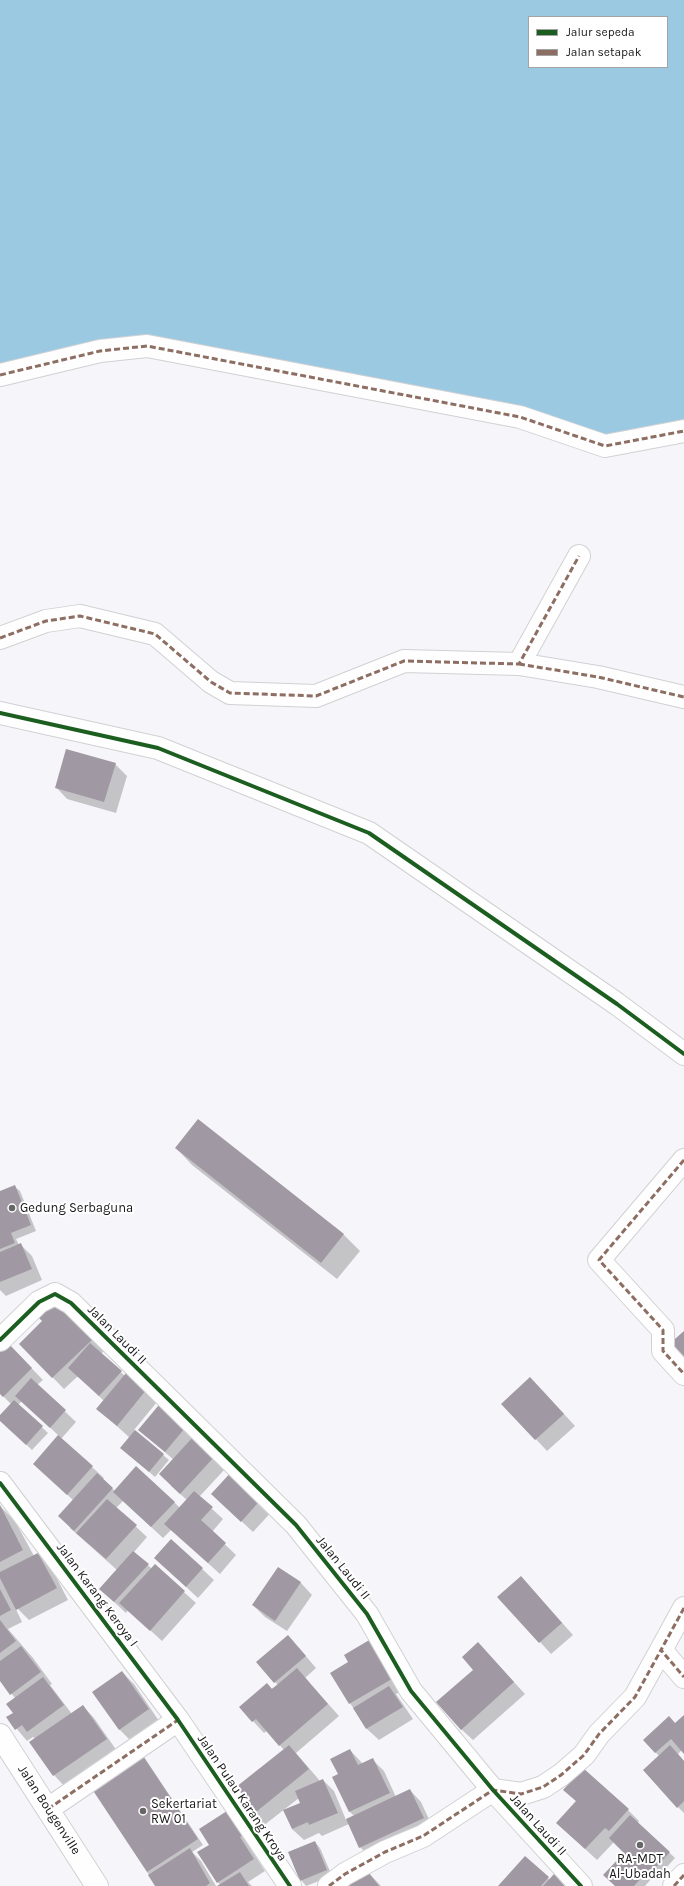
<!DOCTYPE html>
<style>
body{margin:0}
#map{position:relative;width:684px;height:1886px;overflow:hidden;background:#f6f5f9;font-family:Karla,sans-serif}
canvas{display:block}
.legend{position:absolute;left:528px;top:16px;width:140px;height:52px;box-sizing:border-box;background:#fff;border:1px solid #a3a3a3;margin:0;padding:5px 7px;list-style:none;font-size:12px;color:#18181a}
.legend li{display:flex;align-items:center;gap:8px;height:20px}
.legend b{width:20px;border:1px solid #a3a3a3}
</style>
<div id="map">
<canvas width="684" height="1886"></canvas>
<ul class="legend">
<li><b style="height:5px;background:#1b5e20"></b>Jalur sepeda</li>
<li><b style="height:5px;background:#8d6e63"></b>Jalan setapak</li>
</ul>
</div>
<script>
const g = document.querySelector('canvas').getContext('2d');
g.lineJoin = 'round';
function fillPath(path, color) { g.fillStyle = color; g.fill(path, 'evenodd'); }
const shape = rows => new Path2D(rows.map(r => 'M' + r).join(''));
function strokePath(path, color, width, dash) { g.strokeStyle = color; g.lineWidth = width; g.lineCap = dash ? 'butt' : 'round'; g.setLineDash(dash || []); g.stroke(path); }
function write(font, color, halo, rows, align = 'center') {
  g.font = font + ' Karla,sans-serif'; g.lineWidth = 4; g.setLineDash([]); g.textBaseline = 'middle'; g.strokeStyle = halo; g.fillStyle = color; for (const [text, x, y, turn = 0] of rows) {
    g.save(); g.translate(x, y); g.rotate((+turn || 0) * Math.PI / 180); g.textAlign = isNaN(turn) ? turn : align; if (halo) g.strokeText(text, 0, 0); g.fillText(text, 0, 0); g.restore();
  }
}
const water = shape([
 [0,0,684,0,684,432,609,438,192,349,0,369],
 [529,17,667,17,667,67,529,67]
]);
const shadow = shape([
 [115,764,127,776,116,813,67,799,56,787],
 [176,1148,343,1234,360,1251,337,1279,192,1165],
 [14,1186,20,1191,36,1231,16,1239,19,1245,21,1245,32,1256,42,1280,6,1296,0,1290,0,1192],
 [50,1299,106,1349,101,1354,125,1376,162,1396,134,1430,169,1460,155,1477,127,1453,130,1438,98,1409,104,1401,78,1376,64,1389,20,1344,44,1321],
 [8,1344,43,1380,37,1385,76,1422,61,1439,92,1467,104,1478,102,1480,115,1491,174,1502,180,1508,187,1500,171,1486,174,1460,139,1430,163,1401,226,1468,199,1497,223,1519,212,1532,236,1555,220,1574,171,1530,163,1538,123,1501,116,1508,147,1537,134,1552,152,1569,155,1566,196,1603,162,1641,128,1610,126,1613,112,1600,117,1570,70,1528,73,1500,34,1464,59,1436,22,1401,18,1405,48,1433,32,1450,0,1420,0,1417,11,1404,0,1393,0,1352],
 [542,1390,575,1426,547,1451,503,1404],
 [234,1470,275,1508,253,1532,224,1505],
 [0,1506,15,1521,34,1556,38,1554,50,1565,68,1600,29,1620,14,1605,22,1622,8,1629,33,1658,52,1684,50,1685,72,1714,83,1706,94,1718,117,1751,65,1787,54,1775,36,1739,33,1737,27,1741,7,1717,14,1713,15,1698,0,1679],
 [171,1540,214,1580,198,1598,155,1558],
 [279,1568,301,1583,312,1595,287,1631,265,1617,253,1605],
 [532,1589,573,1635,551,1654,499,1597],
 [370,1640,408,1688,396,1694,413,1719,379,1740,367,1729,331,1674,349,1663],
 [299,1648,316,1668,305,1678,339,1716,296,1753,320,1781,323,1780,334,1791,346,1820,354,1816,350,1812,333,1778,339,1775,350,1750,363,1764,372,1759,384,1771,396,1797,410,1790,421,1802,434,1830,372,1859,360,1847,349,1824,322,1836,319,1833,304,1840,292,1829,301,1804,299,1798,263,1826,252,1815,284,1750,267,1731,264,1733,240,1707,278,1685,275,1682],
 [489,1655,525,1694,473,1740,461,1729,474,1670],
 [122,1672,134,1684,159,1721,131,1741,119,1729],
 [684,1716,684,1752,682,1750,678,1754,684,1761,684,1813,678,1807,659,1756,644,1740,675,1724],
 [139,1751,144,1757,203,1845,192,1852,201,1861,216,1886,157,1886,147,1872],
 [564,1790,628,1810,639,1821,638,1823,675,1858,655,1880,652,1878,645,1886,616,1886,626,1853,614,1842,597,1860,569,1834,577,1802],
 [230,1810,257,1845,251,1849,265,1871,248,1882,252,1886,219,1886,220,1885,218,1882,210,1846],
 [315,1842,320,1848,332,1876,306,1886,301,1880],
 [526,1858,550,1880,564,1886,500,1886],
 [365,1869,381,1886,342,1886]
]);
const building = shape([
 [66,749,116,763,104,802,55,788],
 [198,1119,344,1234,321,1263,175,1148],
 [15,1185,31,1225,11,1233,15,1243,0,1249,0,1191],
 [21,1243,32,1269,0,1282,0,1252],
 [50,1297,95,1337,52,1378,19,1344,42,1321,34,1313],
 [684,1331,684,1362,668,1345],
 [8,1343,32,1368,3,1397,0,1394,0,1350],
 [90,1343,122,1371,99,1396,68,1368],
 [131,1367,151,1384,117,1426,96,1409],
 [530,1377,564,1414,535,1440,501,1404],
 [31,1378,66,1410,50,1428,15,1396],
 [14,1400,43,1426,26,1445,0,1421,0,1415],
 [163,1400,190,1422,165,1452,138,1430],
 [135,1430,164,1454,149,1472,120,1448],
 [58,1435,93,1466,67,1495,33,1464],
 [193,1437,215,1456,180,1494,159,1474],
 [136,1466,175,1502,151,1527,113,1492],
 [234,1469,264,1496,241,1522,211,1494],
 [97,1473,113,1488,74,1531,58,1516],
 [194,1491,213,1507,201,1520,226,1543,208,1563,164,1524],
 [107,1499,137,1525,106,1559,76,1533],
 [0,1505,23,1550,0,1562],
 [171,1539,203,1568,186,1587,154,1558],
 [133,1551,149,1564,114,1602,99,1589],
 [38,1553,57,1588,16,1610,0,1578,0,1572],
 [155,1564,185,1591,150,1631,119,1603],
 [278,1567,301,1582,275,1621,252,1605],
 [521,1576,562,1623,539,1643,497,1597],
 [0,1589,11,1610,0,1616],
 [0,1620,16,1641,0,1653],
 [288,1635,306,1656,274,1683,256,1662],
 [371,1639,397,1676,349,1704,330,1673,348,1662,344,1655],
 [478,1642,514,1682,461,1730,436,1702,473,1670,462,1657],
 [21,1646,41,1672,10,1695,0,1681,0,1661],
 [297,1668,328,1704,279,1746,256,1719,252,1722,239,1707,267,1683,272,1689],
 [122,1671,149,1709,119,1730,92,1692],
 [43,1677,64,1705,27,1732,22,1725,15,1730,6,1717,13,1713,6,1704],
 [389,1686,403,1707,366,1729,353,1708],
 [83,1705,107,1739,53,1776,29,1742],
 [684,1715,684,1754,671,1739,655,1753,643,1740,669,1716,675,1723],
 [289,1745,309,1769,251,1816,231,1791],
 [670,1745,684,1761,684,1801,677,1808,643,1770],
 [350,1749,358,1765,373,1758,390,1793,349,1812,332,1777,338,1774,330,1759],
 [139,1750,198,1839,147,1872,88,1783],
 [583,1768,629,1809,609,1831,605,1828,585,1849,556,1823,576,1801,563,1790],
 [323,1779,338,1813,309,1825,308,1822,292,1829,283,1810,300,1803,295,1791],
 [410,1789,424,1818,359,1848,346,1819],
 [230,1809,246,1833,240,1837,254,1859,217,1883,197,1852,209,1845,199,1829],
 [630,1815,670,1852,649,1875,646,1873,634,1886,615,1886,603,1875,624,1853,609,1838],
 [315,1841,327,1870,300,1881,288,1852],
 [190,1848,210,1883,206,1886,155,1886,148,1875],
 [525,1856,549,1877,541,1886,498,1886],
 [365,1868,379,1886,340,1886],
 [240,1872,249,1886,217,1886],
 [554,1874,562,1883,565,1886,543,1886]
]);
const street = shape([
 [0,375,100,351,147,346,520,417,605,446,684,431],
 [0,638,46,621,80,616,155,634,211,682,230,693,316,696,404,661,519,664,579,556],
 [519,664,598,677,684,697],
 [0,713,158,748,369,833,617,1004,684,1054],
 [684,1160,599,1260,663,1330,663,1351,684,1374],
 [0,1340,39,1302,55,1294,71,1303,296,1525,367,1614,411,1691,493,1790,581,1886],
 [0,1483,178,1720,290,1886],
 [684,1608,661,1650,684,1677],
 [0,1735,97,1886],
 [48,1809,178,1720],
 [329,1886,345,1874,385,1852,423,1836,493,1790,521,1794,543,1787,561,1775,584,1755,599,1734,635,1697,661,1650],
 [674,1886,684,1875]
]);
const quiet = shape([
 [0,375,100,351,147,346,520,417,605,446,684,431],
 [0,638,46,621,80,616,155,634,211,682,230,693,316,696,404,661,519,664,579,556],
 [519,664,598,677,684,697],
 [684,1160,599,1260,663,1330,663,1351,684,1374],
 [684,1608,661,1650,684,1677],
 [48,1809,178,1720],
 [329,1886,345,1874,385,1852,423,1836,493,1790,521,1794,543,1787,561,1775,584,1755,599,1734,635,1697,661,1650],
 [674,1886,684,1875]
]);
const cycleway = shape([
 [0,713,158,748,369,833,617,1004,684,1054],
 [0,1340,39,1302,55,1294,71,1303,296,1525,367,1614,411,1691,493,1790,581,1886],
 [0,1483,178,1720,290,1886]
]);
const markers = [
 [12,1208,4,"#666568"],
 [143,1811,4,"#666568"],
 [640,1845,4,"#666568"]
];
const poiNames = [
 ["Gedung Serbaguna",20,1208],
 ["Sekertariat",151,1804],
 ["RW 01",151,1819],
 ["RA-MDT",640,1859,"center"],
 ["Al-Ubadah",640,1874,"center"]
];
const streetNames = [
 ["Jalan Laudi II",117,1335,45],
 ["Jalan Laudi II",343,1568,51],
 ["Jalan Karang Keroya I",97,1595,53],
 ["Jalan Pulau Karang Kroya",242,1798,56],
 ["Jalan Bougenville",49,1810,57],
 ["Jalan Laudi II",538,1825,48]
];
fillPath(water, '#9bc9e2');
fillPath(shadow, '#0003');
fillPath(building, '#a098a2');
strokePath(street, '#d1d1d4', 24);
strokePath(street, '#fefefe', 22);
strokePath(quiet, '#8d6e63', 3, [6, 3]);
strokePath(cycleway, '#1b5e20', 4);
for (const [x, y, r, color] of markers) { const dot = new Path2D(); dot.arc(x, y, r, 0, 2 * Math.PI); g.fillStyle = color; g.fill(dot); strokePath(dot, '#fff', 1.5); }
write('13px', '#18181a', '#fff', poiNames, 'left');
write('13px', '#18181a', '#fff', streetNames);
</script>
